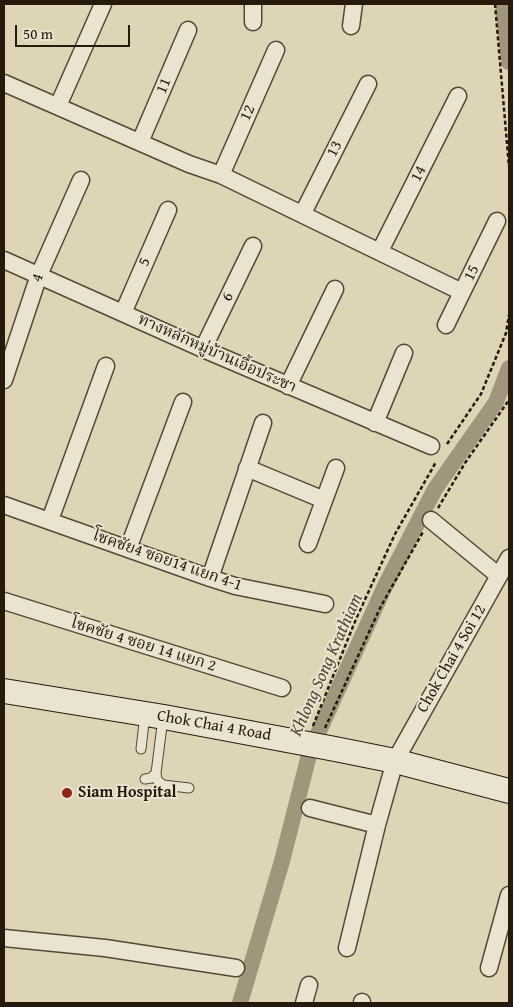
<!DOCTYPE html>
<meta charset="utf-8">
<style>
body{margin:0}
#map{position:relative;width:513px;height:1007px;overflow:hidden;background:#ded4b6;font-family:"Gentium Book Plus",serif}
canvas{display:block}
.frame{position:absolute;inset:0;border:5px solid #271a0d;pointer-events:none}
.scale{position:absolute;left:15px;top:25px;width:115px;height:22px;box-sizing:border-box;border:2px solid #271a0d;border-top:0;padding-left:6px;font-size:15px;line-height:18px;white-space:nowrap;color:#271a0d;-webkit-text-stroke:4px #eae3d0;paint-order:stroke}
</style>
<div id="map">
<canvas width="513" height="1007"></canvas>
<div class="frame"></div>
<div class="scale">50 m</div>
</div>
<script>
const g = document.querySelector('canvas').getContext('2d');
g.lineJoin = 'round';
const shape = rows => new Path2D(rows.map(r => 'M' + r).join(''));
function strokePath(path, color, width, dash) { g.strokeStyle = color; g.lineWidth = width; g.lineCap = dash ? 'butt' : 'round'; g.setLineDash(dash || []); g.stroke(path); }
function write(font, color, halo, rows, align = 'center') {
  g.font = font + ' "Gentium Book Plus","Noto Serif Thai",serif'; g.lineWidth = 4; g.setLineDash([]); g.textBaseline = 'middle'; g.strokeStyle = halo; g.fillStyle = color; for (const [text, x, y, turn = 0] of rows) {
    g.save(); g.translate(x, y); g.rotate((+turn || 0) * Math.PI / 180); g.textAlign = isNaN(turn) ? turn : align; if (halo) g.strokeText(text, 0, 0); g.fillText(text, 0, 0); g.restore();
  }
}
const canal = shape([
 [503,4,509,62],
 [240,1003,282,861,310,751,385,586,435,489,496,402,509,368]
]);
const path = shape([
 [495,4,509,167],
 [447,444,481,394,506,333,509,315],
 [438,508,465,463,509,400],
 [313,726,356,619,395,534,436,462],
 [325,728,381,606,423,532]
]);
const lane = shape([
 [163,718,156,773,157,780,163,785,189,788],
 [141,749,145,714],
 [145,779,151,778,156,773]
]);
const street = shape([
 [253,22,253,4],
 [351,26,354,4],
 [4,83,189,164,221,175,462,292],
 [58,106,103,4],
 [140,142,188,30],
 [221,175,276,50],
 [303,213,368,84],
 [380,251,458,96],
 [4,260,203,349,431,446],
 [123,313,168,210],
 [446,325,497,221],
 [203,349,253,246],
 [4,380,39,275,81,180],
 [288,386,335,289],
 [375,423,404,353],
 [247,468,324,500],
 [4,505,210,578,235,586,325,604],
 [50,520,106,366],
 [431,520,499,576],
 [308,544,336,468],
 [128,549,183,402],
 [210,578,263,423],
 [4,601,282,688],
 [310,808,377,825],
 [4,938,105,948,236,968],
 [347,948,377,825,395,761,509,558],
 [489,968,509,895],
 [304,1003,309,985],
 [362,1003,362,1002]
]);
const secondary = shape([
 [4,691,164,717,335,749,395,761,509,791]
]);
const markers = [
 [67,793,6,"#8f2418"]
];
const streetNames = [
 ["11",164,86,-67],
 ["12",248,113,-66],
 ["13",335,149,-63],
 ["14",419,174,-63],
 ["5",145,262,-66],
 ["15",472,273,-64],
 ["4",38,278,-70],
 ["6",228,297,-64],
 ["ทางหลักหมู่บ้านเอื้อประชา",217,354,24],
 ["โชคชัย4 ซอย14 แยก 4-1",167,561,19],
 ["โชคชัย 4 ซอย 14 แยก 2",143,645,17],
 ["Chok Chai 4 Soi 12",452,659,-60],
 ["Chok Chai 4 Road",214,726,10]
];
const poiNames = [
 ["Siam Hospital",78,793]
];
const waterNames = [
 ["Khlong Song Krathiam",327,665,-66]
];
strokePath(canal, '#a0957d', 16);
strokePath(lane, '#554837', 11);
strokePath(street, '#554837', 19);
strokePath(secondary, '#271a0d', 26);
strokePath(path, '#271a0d', 2.5, [4, 2.5]);
strokePath(lane, '#eae3d0', 9);
strokePath(street, '#eae3d0', 16);
strokePath(secondary, '#eae3d0', 24);
for (const [x, y, r, color] of markers) { const dot = new Path2D(); dot.arc(x, y, r, 0, 2 * Math.PI); g.fillStyle = color; g.fill(dot); strokePath(dot, '#eae3d0', 2); }
write('16px', '#271a0d', '#eae3d0', streetNames);
write('bold 16px', '#271a0d', '#eae3d0', poiNames, 'left');
write('italic 18px', '#574b3a', '#eae3d0', waterNames);
</script>
